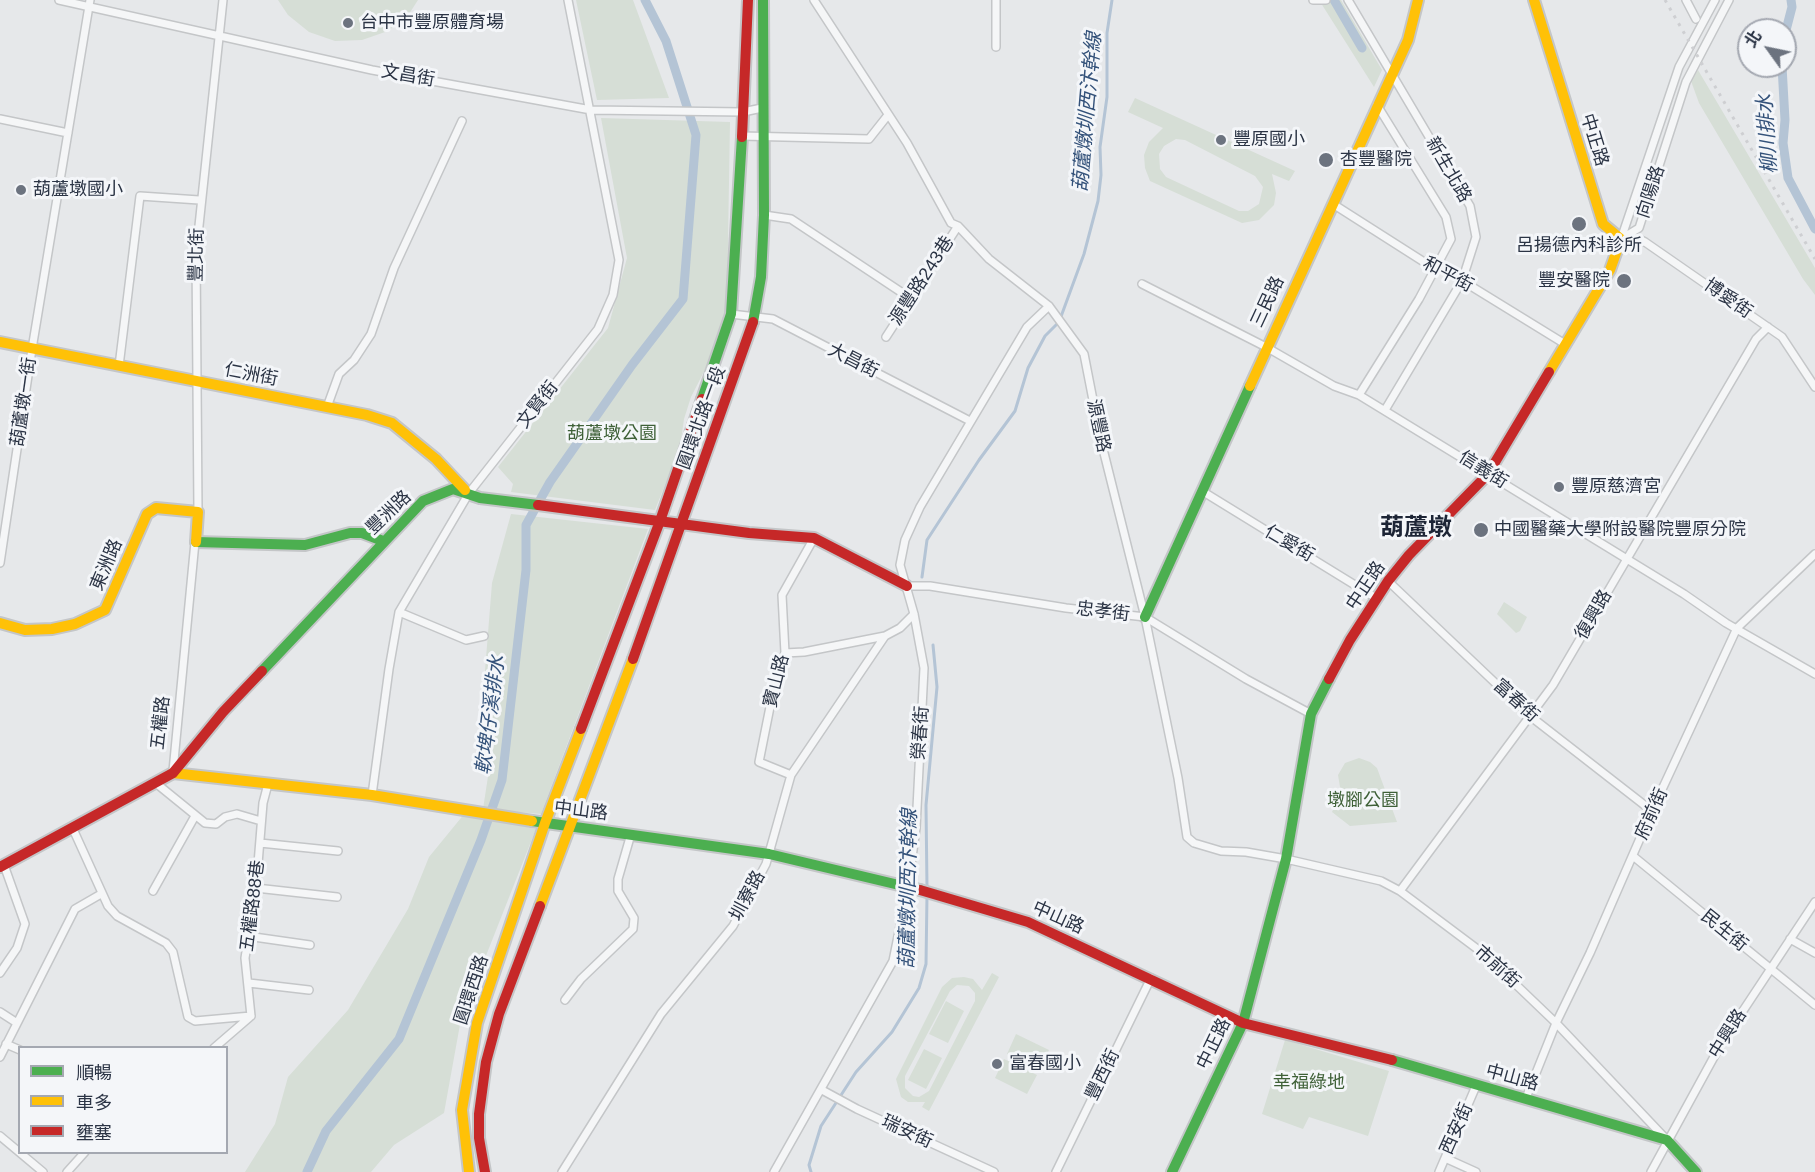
<!DOCTYPE html>
<meta charset="utf-8">
<style>
body{margin:0}
#map{position:relative;width:1815px;height:1172px;overflow:hidden;background:#e6e8ea;font-family:Helvetica,"Noto Sans TC",sans-serif}
canvas{display:block}
.legend{position:absolute;left:18px;top:1046px;width:210px;height:108px;box-sizing:border-box;background:#f4f6f9;border:2px solid #a4a8b1;margin:0;padding:8px 10px;list-style:none;font-size:18px;color:#2b3445}
.legend li{display:flex;align-items:center;gap:12px;height:30px}
.legend b{width:30px;border:2px solid #a4a8b1}
.north{position:absolute;left:1737px;top:18px;width:60px;height:60px;box-sizing:border-box;background:#f4f6f9;border:2px solid #a4a8b1;border-radius:50%;rotate:303deg;font-size:16px;font-weight:700;line-height:24px;text-align:center;color:#2b3445}
.north::after{content:'';display:block;margin:auto;width:21px;height:27px;background:#6c737f;clip-path:polygon(50% 0,100% 100%,50% 72%,0 100%)}
</style>
<div id="map">
<canvas width="1815" height="1172"></canvas>
<ul class="legend">
<li><b style="height:8px;background:#4caf50"></b>順暢</li>
<li><b style="height:8px;background:#ffc107"></b>車多</li>
<li><b style="height:8px;background:#c62828"></b>壅塞</li>
</ul>
<div class="north">北</div>
</div>
<script>
const g = document.querySelector('canvas').getContext('2d');
g.lineJoin = 'round';
function fillPath(path, color) { g.fillStyle = color; g.fill(path, 'evenodd'); }
const shape = rows => new Path2D(rows.map(r => 'M' + r).join(''));
function strokePath(path, color, width, dash) { g.strokeStyle = color; g.lineWidth = width; g.lineCap = dash ? 'butt' : 'round'; g.setLineDash(dash || []); g.stroke(path); }
function write(font, color, halo, rows, align = 'center') {
  g.font = font + ' Helvetica,"Noto Sans TC",sans-serif'; g.lineWidth = 6; g.setLineDash([]); g.textBaseline = 'middle'; g.strokeStyle = halo; g.fillStyle = color; for (const [text, x, y, turn = 0] of rows) {
    g.save(); g.translate(x, y); g.rotate((+turn || 0) * Math.PI / 180); g.textAlign = isNaN(turn) ? turn : align; if (halo) g.strokeText(text, 0, 0); g.fillText(text, 0, 0); g.restore();
  }
}
const green = shape([
 [278,0,418,0,409,14,388,31,362,40,335,41,309,32,288,15],
 [576,0,633,0,669,98,597,100],
 [1319,0,1341,0,1382,70,1374,87],
 [1698,70,1815,268,1815,295,1803,279,1699,103,1691,81],
 [1135,98,1295,171,1289,181,1272,174,1276,193,1274,205,1259,220,1242,223,1150,181,1145,168,1144,155,1149,142,1163,128,1128,112],
 [1176,139,1185,140,1255,176,1263,187,1259,204,1248,211,1239,211,1166,177,1160,169,1159,154,1164,146],
 [601,118,730,122,727,302,715,350,691,397,684,419,680,447,655,510,511,492,513,484,498,467,608,328,627,258],
 [511,514,648,529,541,814,483,809,489,770,490,726,484,683,492,583],
 [1504,602,1527,617,1520,631,1516,633,1497,614],
 [1359,758,1370,762,1377,768,1397,822,1350,826,1332,812,1341,793,1338,775,1345,763],
 [465,813,536,829,461,1019,444,1113,394,1145,371,1172,245,1172,275,1124,288,1077,348,1010,408,909,429,857],
 [992,973,999,977,929,1111,922,1107,925,1102,908,1102,901,1097,896,1079,942,987,952,978,964,977,973,979,982,990],
 [957,985,969,986,975,993,975,1001,929,1091,919,1097,913,1096,905,1088,905,1076,950,991],
 [946,1001,964,1011,948,1043,929,1034],
 [1016,1034,1049,1050,1040,1070,1007,1054],
 [1285,1040,1389,1071,1368,1136,1309,1117,1303,1129,1262,1114],
 [924,1049,942,1058,926,1089,908,1080],
 [1004,1059,1037,1075,1027,1094,995,1078]
]);
const stream = shape([
 [922,577,927,540,979,460,1015,411,1028,368,1045,336,1059,322,1084,254,1098,201,1101,175,1100,147,1107,97,1107,33,1112,0],
 [927,888,926,805,937,687,933,645],
 [811,1172,809,1165,821,1126,856,1072,892,1032,919,988,926,964,927,895]
]);
const canal = shape([
 [1334,0,1362,48],
 [1785,34,1792,7,1791,0],
 [1782,66,1785,120,1783,143,1788,178,1815,229],
 [307,1172,326,1131,399,1039,481,840,502,780,526,570,526,525,550,482,576,445,632,365,683,299,696,135,666,41,645,0]
]);
const street = shape([
 [59,0,372,70,591,110,743,112,762,108],
 [814,0,907,143,951,223,958,226,989,259,1049,306,1084,354,1101,441,1145,617,1178,778,1187,837,1194,843,1221,851,1246,852,1286,859,1381,881,1400,891,1484,954,1556,1023,1665,1138],
 [1313,0,1326,0],
 [1348,0,1470,206,1476,237,1462,281,1385,410],
 [1686,0,1696,19],
 [996,47,996,0],
 [0,119,68,133],
 [741,136,869,139,888,115],
 [1333,204,1424,262,1448,272,1565,344],
 [764,215,791,219,910,298],
 [1621,239,1639,228,1686,82,1729,0],
 [1621,239,1679,67,1715,0],
 [1624,239,1637,238,1645,242,1782,337,1815,387],
 [1142,284,1266,347,1334,386,1359,395,1684,594,1726,623,1815,674],
 [731,314,773,319,970,421],
 [886,337,958,226],
 [119,366,140,196,199,200],
 [1359,395,1419,299,1451,239,1446,217,1377,105],
 [327,407,339,374,354,360,371,334,394,268,462,121],
 [1202,491,1376,598],
 [198,512,196,254,223,0],
 [0,563,32,349,90,0],
 [1388,581,1530,716,1652,811],
 [907,586,930,586,1066,608,1145,617,1246,679,1311,714],
 [399,612,466,640,484,636],
 [785,653,804,652,885,636],
 [173,771,195,542],
 [791,775,759,762,772,697,785,653,782,595,814,538],
 [157,784,205,823,216,824,225,817,237,814,261,821],
 [372,795,389,669,399,612,469,493,598,329,613,295,619,260,568,0],
 [73,829,108,906,117,916,166,943,173,952,188,1017,195,1021,251,1016],
 [260,843,338,851],
 [1633,856,1815,1005],
 [256,888,337,897],
 [153,891,195,816],
 [1400,891,1553,685,1756,339,1768,327],
 [247,936,310,945],
 [1790,939,1815,953],
 [0,973,17,948,25,924,4,865],
 [249,983,309,990],
 [565,1000,581,979,633,929,634,918,618,891,618,879,631,834],
 [0,1012,17,1023],
 [251,1016,245,958,256,888,263,803,268,784],
 [6,1044,20,1050],
 [214,1048,251,1016],
 [0,1057,75,909,101,894],
 [822,1090,857,1109,994,1172],
 [1526,1098,1556,1023,1590,953,1652,811,1737,628,1815,554],
 [0,1136,43,1172],
 [1445,1158,1476,1172],
 [67,1172,85,1152],
 [562,1172,661,1014,733,926,766,864,791,775,885,636,900,628,914,614],
 [774,1172,893,961,908,887,916,828,924,668,914,614,900,565,905,540,920,507,1027,327,1049,306],
 [1056,1172,1151,978],
 [1439,1172,1476,1086],
 [1651,1172,1721,1044,1815,902]
]);
const fast = shape([
 [753,322,761,277,764,215,763,0],
 [702,399,731,314,742,137],
 [196,542,305,545,350,533,362,533,383,541],
 [1145,617,1250,386],
 [262,671,423,501,453,489,480,498,538,505],
 [532,821,769,854,920,890],
 [1392,1060,1667,1140,1696,1172],
 [1172,1172,1243,1023,1286,859,1311,714,1329,679]
]);
const slow = shape([
 [1534,0,1603,224,1621,239,1610,270,1549,372],
 [0,342,367,415,392,423,436,459,465,490],
 [1250,386,1408,40,1418,0],
 [0,623,25,630,52,629,75,624,105,610,147,514,156,508,198,512,196,542],
 [173,773,372,795,532,821],
 [540,906,633,659],
 [469,1172,462,1110,477,1023,545,823,581,729]
]);
const jam = shape([
 [742,137,748,0],
 [538,505,749,533,814,538,907,586],
 [633,659,753,322],
 [1329,679,1350,640,1388,581,1409,555,1488,474,1549,372],
 [581,729,660,521,702,399],
 [0,867,173,773,223,712,262,671],
 [920,890,1028,922,1243,1023,1392,1060],
 [485,1172,479,1138,479,1114,486,1062,499,1014,540,906]
]);
const rail = shape([
 [1665,0,1815,259]
]);
const markers = [
 [348,23,6,"#6c737f"],
 [1221,140,6,"#6c737f"],
 [1326,160,8,"#6c737f"],
 [21,190,6,"#6c737f"],
 [1579,224,8,"#6c737f"],
 [1624,281,8,"#6c737f"],
 [1559,487,6,"#6c737f"],
 [1481,530,8,"#6c737f"],
 [997,1064,6,"#6c737f"]
];
const poiNames = [
 ["台中市豐原體育場",360,23],
 ["豐原國小",1233,140],
 ["杏豐醫院",1340,160],
 ["葫蘆墩國小",33,190],
 ["呂揚德內科診所",1579,246,"center"],
 ["豐安醫院",1610,281,"right"],
 ["豐原慈濟宮",1571,487],
 ["中國醫藥大學附設醫院豐原分院",1494,530],
 ["富春國小",1009,1064]
];
const streetNames = [
 ["文昌街",408,76,10],
 ["中正路",1594,140,73],
 ["新生北路",1448,170,60],
 ["向陽路",1651,192,-72],
 ["豐北街",197,255,-89],
 ["和平街",1448,275,28],
 ["源豐路243巷",922,281,-57],
 ["博愛街",1728,299,35],
 ["三民路",1268,302,-65],
 ["大昌街",853,361,27],
 ["仁洲街",251,375,11],
 ["葫蘆墩一街",24,402,-82],
 ["文賢街",538,405,-52],
 ["圓環北路一段",702,418,-70],
 ["源豐路",1098,426,78],
 ["信義街",1483,470,32],
 ["豐洲路",389,513,-44],
 ["仁愛街",1289,544,30],
 ["東洲路",107,565,-67],
 ["中正路",1366,586,-56],
 ["忠孝街",1103,612,7],
 ["復興路",1594,615,-60],
 ["寶山路",777,681,-76],
 ["富春街",1516,701,42],
 ["五權路",161,723,-84],
 ["榮春街",921,733,-86],
 ["中山路",581,811,7],
 ["府前街",1652,814,-66],
 ["圳寮路",748,896,-62],
 ["五權路88巷",253,906,-83],
 ["中山路",1058,918,24],
 ["民生街",1724,931,39],
 ["市前街",1497,967,42],
 ["圓環西路",472,990,-72],
 ["中興路",1728,1034,-58],
 ["中正路",1214,1044,-64],
 ["豐西街",1103,1075,-64],
 ["中山路",1512,1078,15],
 ["西安街",1457,1129,-66],
 ["瑞安街",907,1132,25]
];
const parkNames = [
 ["葫蘆墩公園",612,434],
 ["墩腳公園",1363,801],
 ["幸福綠地",1309,1083]
];
const waterNames = [
 ["葫蘆燉圳西汴幹線",1088,112,-85],
 ["柳川排水",1768,134,-94],
 ["軟埤仔溪排水",491,715,-83],
 ["葫蘆燉圳西汴幹線",909,889,-89]
];
const districtNames = [
 ["葫蘆墩",1416,528]
];
fillPath(green, '#d6ded6');
strokePath(stream, '#b4c4d5', 3);
strokePath(canal, '#b4c4d5', 9);
strokePath(street, '#c4c6c8', 10);
strokePath(fast, '#c4c6c8', 14);
strokePath(slow, '#c4c6c8', 14);
strokePath(jam, '#c4c6c8', 14);
strokePath(street, '#f5f6f7', 7);
strokePath(fast, '#4caf50', 10);
strokePath(slow, '#ffc107', 10);
strokePath(jam, '#c62828', 10);
strokePath(rail, '#cecfd2', 3, [3, 6]);
for (const [x, y, r, color] of markers) { const dot = new Path2D(); dot.arc(x, y, r, 0, 2 * Math.PI); g.fillStyle = color; g.fill(dot); strokePath(dot, '#f4f6f9', 2); }
write('18px', '#2b3445', '#f4f6f9', poiNames, 'left');
write('18px', '#2b3445', '#f4f6f9', streetNames);
write('18px', '#3f6138', '#f4f6f9', parkNames);
write('italic 20px', '#34527a', '#f4f6f9', waterNames);
write('bold 24px', '#1d2536', '#f4f6f9', districtNames);
</script>
